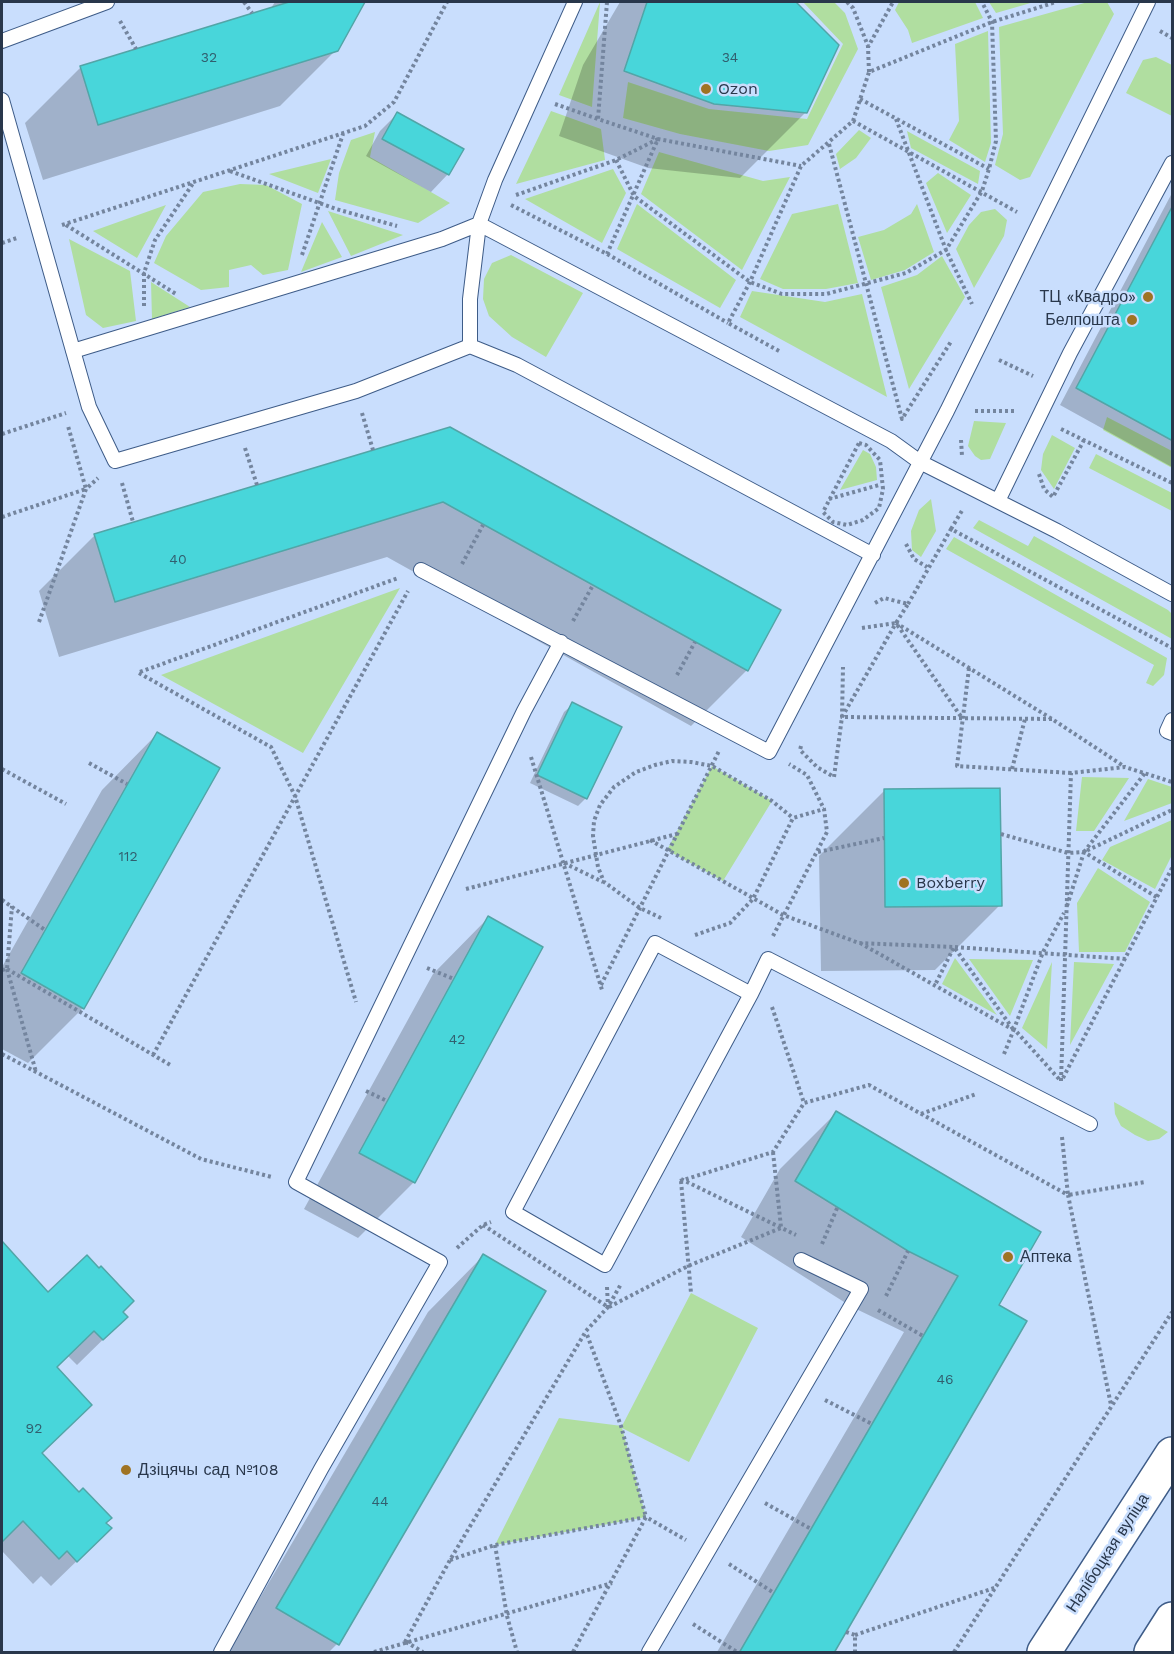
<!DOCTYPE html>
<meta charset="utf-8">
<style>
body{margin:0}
#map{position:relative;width:1174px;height:1654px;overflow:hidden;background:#c9defd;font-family:"Work Sans",sans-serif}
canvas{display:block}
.frame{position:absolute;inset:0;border:3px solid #29374b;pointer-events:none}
</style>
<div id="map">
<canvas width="1174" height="1654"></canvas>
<div class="frame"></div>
</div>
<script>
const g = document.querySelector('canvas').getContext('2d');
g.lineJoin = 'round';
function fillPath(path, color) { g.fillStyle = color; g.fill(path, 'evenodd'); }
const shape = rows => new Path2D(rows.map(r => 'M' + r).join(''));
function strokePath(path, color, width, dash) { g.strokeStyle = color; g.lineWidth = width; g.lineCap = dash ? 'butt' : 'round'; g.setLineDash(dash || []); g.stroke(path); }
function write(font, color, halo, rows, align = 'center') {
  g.font = font + ' "Work Sans",sans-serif'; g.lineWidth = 5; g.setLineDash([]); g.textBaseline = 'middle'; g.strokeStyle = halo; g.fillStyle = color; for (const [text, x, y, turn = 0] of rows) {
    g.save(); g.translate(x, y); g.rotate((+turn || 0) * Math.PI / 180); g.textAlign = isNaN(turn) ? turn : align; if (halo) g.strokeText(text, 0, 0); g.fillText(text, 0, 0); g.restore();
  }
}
const green = shape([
 [600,2,592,107,559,95],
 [803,2,834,2,845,13,858,49,808,145,769,151,680,134,623,118,628,82,709,109,807,119,843,44],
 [899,2,975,2,983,18,912,43,908,30,895,10],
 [989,2,1034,2,996,13],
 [1088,2,1107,2,1114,14,1030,177,1020,180,995,165,1003,134,999,27],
 [988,31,991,143,985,162,949,140,959,121,955,44],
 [1156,57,1172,65,1172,116,1126,93,1143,60],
 [551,111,601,129,605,160,516,184],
 [859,130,871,138,856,158,840,169,836,154],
 [907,131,980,171,978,184,911,148],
 [375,132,370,157,450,203,418,223,335,200,339,173,351,140],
 [659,152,763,181,790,177,742,270,641,194],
 [331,159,318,193,269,174],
 [613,169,626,193,602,243,525,199],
 [938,173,971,195,947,233,926,183],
 [240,184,266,185,302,204,288,270,263,275,251,265,229,270,229,287,201,290,154,263,166,236,203,192],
 [637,204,736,280,720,308,617,249],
 [838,204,858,283,826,289,783,289,760,279,792,214],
 [917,204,934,252,905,270,871,280,858,237,884,230,911,214],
 [166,205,137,258,93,231],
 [995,209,1007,220,1004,236,974,288,956,249,969,225,981,212],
 [328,211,403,235,351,256],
 [322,222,342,257,301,272],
 [69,239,130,271,136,321,103,328,86,315],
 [511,255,583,293,546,357,512,337,489,316,483,299,484,279,492,263],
 [942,256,965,297,909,389,881,287,917,275],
 [151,282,190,307,152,319],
 [752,291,825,302,862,294,887,397,740,317],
 [1107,417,1172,451,1172,468,1103,430],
 [974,421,1006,423,990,459,981,460,975,456,968,446],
 [1052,435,1075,448,1054,489,1041,470,1043,454],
 [863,450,870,454,876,467,877,480,840,490],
 [1096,454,1172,493,1172,511,1089,468],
 [931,499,936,531,921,557,912,550,911,531,919,510],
 [979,520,1028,546,1034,536,1168,610,1172,614,1172,639,973,528],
 [954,537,1167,658,1164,675,1153,686,1146,683,1154,665,946,549],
 [400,588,303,753,161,675],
 [712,766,772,801,723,881,667,850],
 [1082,777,1129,778,1094,831,1076,831],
 [1148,779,1172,787,1172,803,1124,821],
 [1172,820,1172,855,1155,889,1102,860,1110,847],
 [1098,868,1150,902,1125,952,1079,952,1077,903],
 [955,958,997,1015,942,984],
 [969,959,1033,960,1010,1016],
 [1052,962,1047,1049,1022,1028],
 [1074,962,1114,964,1070,1045],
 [1114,1102,1168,1132,1159,1139,1148,1141,1135,1135,1121,1126,1115,1114],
 [691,1293,758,1328,689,1462,622,1428,646,1517,495,1545,559,1418,622,1426]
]);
const shadow = shape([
 [275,2,364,2,336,50,280,106,43,180,25,123,81,67,271,8],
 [620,2,794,2,837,45,806,112,740,178,648,168,559,136,583,65],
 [397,114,462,150,448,174,431,192,366,156,380,131],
 [1172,193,1172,467,1060,405],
 [450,428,747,670,691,726,387,557,59,657,39,591,95,535],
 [573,704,586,798,578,806,530,783,564,712],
 [157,734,83,1008,28,1063,2,1049,2,967,102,790],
 [884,791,1000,905,935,970,821,971,819,856],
 [488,918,541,948,413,1183,358,1238,304,1209,433,974],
 [836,1113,997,1306,832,1652,717,1652,904,1332,852,1307,741,1237,780,1169],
 [2,1255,48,1294,121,1311,126,1317,77,1365,68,1356,55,1368,41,1453,104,1523,84,1554,51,1586,41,1576,33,1584,2,1551],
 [483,1256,544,1292,337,1644,329,1652,228,1652,428,1312]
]);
const building = shape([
 [289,2,365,2,338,51,98,125,80,66,289,2],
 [647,2,796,2,839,45,807,113,714,104,624,71,647,2],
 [397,112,464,149,449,175,382,139,397,112],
 [1173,205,1173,441,1076,388,1173,205],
 [450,427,781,610,748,671,443,502,115,602,94,534,450,427],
 [572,702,622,727,587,799,537,775,572,702],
 [157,732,220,768,84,1009,21,973,157,732],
 [1000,788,1002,906,885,907,884,789,1000,788],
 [488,916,543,947,415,1183,359,1153,488,916],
 [836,1111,1041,1232,999,1305,1027,1321,834,1653,739,1653,958,1276,908,1251,795,1181,836,1111],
 [2,1241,48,1292,87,1255,99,1268,101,1266,134,1301,123,1312,128,1317,103,1340,94,1331,57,1367,92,1405,42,1453,79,1492,83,1488,112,1518,106,1523,112,1528,77,1562,67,1551,59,1559,23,1521,2,1542,2,1241],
 [483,1254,546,1291,339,1645,276,1608,483,1254]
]);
const path = shape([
 [244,2,252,13],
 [607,2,598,119,658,139,801,166],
 [847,2,853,8,868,46],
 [120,21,136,49],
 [1160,31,1172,38],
 [869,72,868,47,893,2],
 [860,99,989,169],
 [555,104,598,119],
 [896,119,946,250,972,304],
 [853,121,869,72,992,22,1056,2],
 [829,144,902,419,952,340],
 [616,160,634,196,750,282,782,294,826,294,906,273,946,250,982,191,989,169,996,141,992,22,982,2],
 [230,171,336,209,397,226],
 [516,195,616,160,658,139,607,254],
 [511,205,607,254,728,323],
 [62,225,365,126,394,102,447,2],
 [66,225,176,294],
 [2,243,17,238],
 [302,255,343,134],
 [144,306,144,273,155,240,194,182],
 [779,351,728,323,750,282,801,166,853,121,1017,212],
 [999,360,1033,376],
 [975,411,1016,411],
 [362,413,373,450],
 [1061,429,1172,483],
 [2,434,66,413],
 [961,440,962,456],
 [859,443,866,445,880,460,883,489,879,508,863,520,847,525,833,522,823,512,859,443],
 [245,448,257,485],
 [1039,474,1044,489,1053,497,1084,440],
 [122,483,133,522],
 [829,499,879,485],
 [2,517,86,489,68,426],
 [951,529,963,509],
 [906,544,914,559,927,567],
 [462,564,483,525],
 [875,603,884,598,908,604,896,623,962,718],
 [908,604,951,529,1172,648],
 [573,621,593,585],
 [39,622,86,489,98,478],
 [862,628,896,623],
 [969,668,957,766,1071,773],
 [140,672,398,578],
 [139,673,271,747,295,796,356,1002],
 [677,675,695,642],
 [1052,719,842,717,896,623,1052,719,1125,767],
 [801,746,800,750,817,767,834,777,842,717,843,667],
 [531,757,602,990],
 [89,763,127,784],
 [2,769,66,804],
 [1012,769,1025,719],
 [1001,834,1068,853,1084,852,1158,898],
 [650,840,783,915,859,943,954,947,935,985],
 [818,852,884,838],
 [1084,852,1145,773],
 [564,863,603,882],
 [466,889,677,834],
 [2,900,45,930],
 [1067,906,1084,852,1172,810],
 [661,918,640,908,604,882,598,867,593,836,594,821,600,805,614,787,636,772,655,765,672,761,691,762,712,766,772,801,793,818],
 [695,935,730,923,753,899,793,818,824,809],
 [773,936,827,832,824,809,807,775,789,764],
 [860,943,1010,1028],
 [427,968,454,979],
 [7,969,172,1066],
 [7,969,36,1072],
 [2,970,7,969,12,906],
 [601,985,719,751],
 [772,1007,804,1103],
 [1013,1029,954,947,1126,959],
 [2,1054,201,1159,272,1177],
 [1004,1054,1014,1029],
 [153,1055,408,591],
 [1063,1078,1172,868],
 [1059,1079,1014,1029,1043,952,1064,913],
 [1061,1081,1071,773,1125,767,1172,782],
 [366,1091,387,1101],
 [921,1114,976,1094],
 [1062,1137,1068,1195,1145,1182],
 [773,1152,781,1227],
 [681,1179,796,1235],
 [680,1181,773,1152,804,1103,869,1085,1068,1195,1111,1405],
 [681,1181,691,1293],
 [483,1225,608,1307],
 [822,1244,838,1206],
 [457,1248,483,1225,491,1222],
 [607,1287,608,1307],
 [886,1296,908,1251],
 [609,1307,688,1266,781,1228],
 [878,1310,923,1336],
 [825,1400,872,1424],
 [765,1503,811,1529],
 [495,1545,507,1616,517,1652],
 [450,1560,495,1545,646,1517,686,1540],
 [729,1564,774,1593],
 [693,1624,737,1652],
 [846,1632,855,1635,855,1652],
 [855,1635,997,1587],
 [405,1642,450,1560,586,1331,608,1307,621,1284],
 [406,1642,423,1652],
 [374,1652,612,1583],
 [573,1652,646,1517,621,1426,586,1332],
 [954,1652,1172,1312]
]);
const service = shape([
 [575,2,495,180,479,224,891,441,920,462,1057,531,1172,594],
 [2,41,107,2],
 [2,100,89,407,115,461,356,391,470,346,517,365,873,555],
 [73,351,442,239,479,224,470,299,470,346],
 [998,501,1070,353,1172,163],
 [421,570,769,752,947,411,1148,2],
 [1172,720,1167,731,1172,733],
 [751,994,655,943,513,1212,605,1265,751,994,768,959,1090,1124],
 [221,1652,321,1469,440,1262,296,1182,524,711,561,642],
 [649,1652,861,1289,801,1260]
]);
const secondary = shape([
 [1044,1652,1172,1454],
 [1151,1652,1172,1619]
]);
const markers = [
 [706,89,6,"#9f7323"],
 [1148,297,6,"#9f7323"],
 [1132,320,6,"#9f7323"],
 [904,883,6,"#9f7323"],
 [1008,1257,6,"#9f7323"],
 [126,1470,6,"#9f7323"]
];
const numberNames = [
 ["32",209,58],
 ["34",730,58],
 ["40",178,560],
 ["112",128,857],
 ["42",457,1040],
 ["46",945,1380],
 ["92",34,1429],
 ["44",380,1502]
];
const poiNames = [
 ["Ozon",718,89],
 ["ТЦ «Квадро»",1136,297,"right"],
 ["Белпошта",1120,320,"right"],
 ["Boxberry",916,883],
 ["Аптека",1020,1257],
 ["Дзіцячы сад №108",138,1470]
];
const streetNames = [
 ["Налібоцкая вуліца",1108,1553,-57]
];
fillPath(green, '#b0dea0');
fillPath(shadow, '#0003');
fillPath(building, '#48d6da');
strokePath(building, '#52a5a7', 1.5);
strokePath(service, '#3e5c88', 16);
strokePath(secondary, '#3e5c88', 36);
strokePath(path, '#74859e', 4, [3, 3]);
strokePath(service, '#fff', 14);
strokePath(secondary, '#fff', 33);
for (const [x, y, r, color] of markers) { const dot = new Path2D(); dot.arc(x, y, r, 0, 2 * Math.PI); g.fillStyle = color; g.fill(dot); strokePath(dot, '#c9defd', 2); }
write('14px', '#315f6f', null, numberNames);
write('16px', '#29374b', '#c9defd', poiNames, 'left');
write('16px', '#29374b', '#c9defd', streetNames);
</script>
